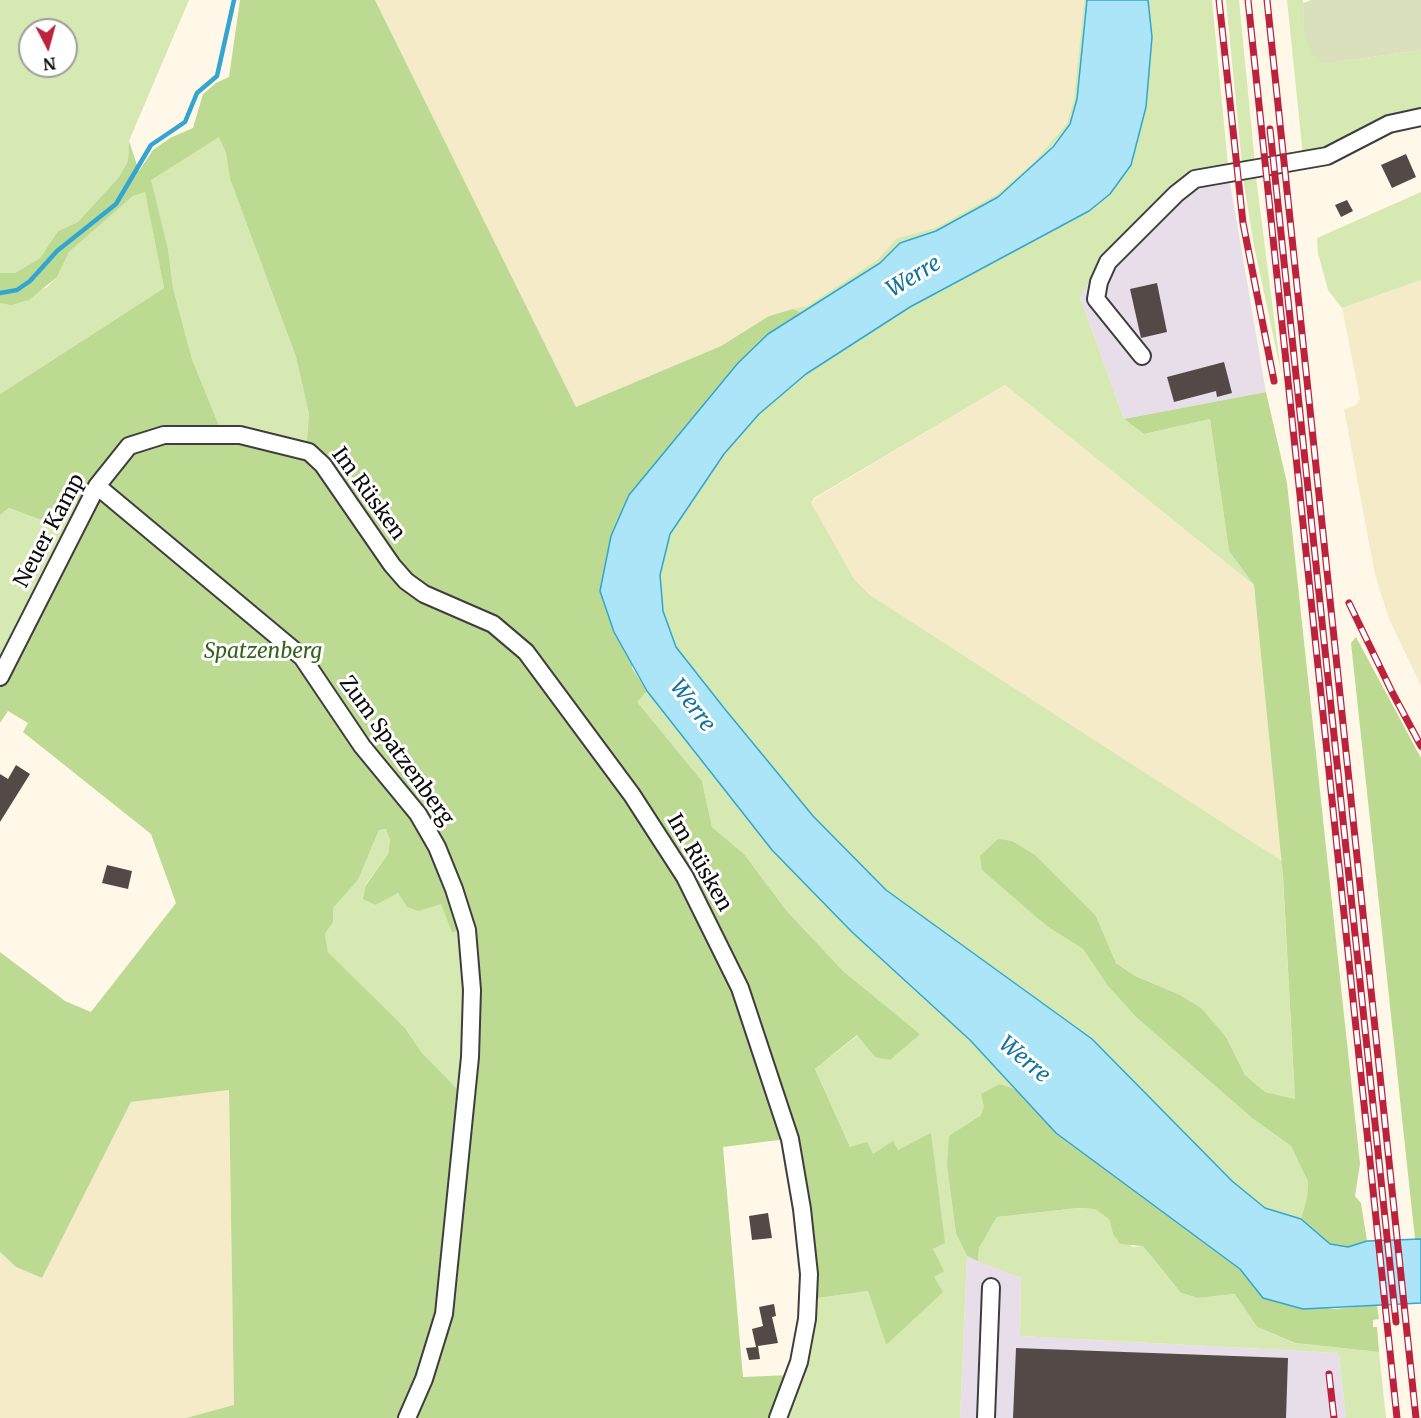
<!DOCTYPE html>
<meta charset="utf-8">
<style>
body{margin:0}
#map{position:relative;width:1421px;height:1418px;overflow:hidden;background:#fff7e8;font-family:Merriweather,serif}
canvas{display:block}
.north{position:absolute;left:18px;top:18px;width:60px;height:60px;box-sizing:border-box;background:#fff;border:2px solid #9d9d9d;border-radius:50%;rotate:174deg;font-size:16px;font-weight:700;line-height:24px;text-align:center;color:#0b0b0b}
.north::after{content:'';display:block;margin:auto;width:21px;height:27px;background:#bc213d;clip-path:polygon(50% 0,100% 100%,50% 72%,0 100%)}
</style>
<div id="map">
<canvas width="1421" height="1418"></canvas>
<div class="north">N</div>
</div>
<script>
const g = document.querySelector('canvas').getContext('2d');
g.lineJoin = 'round';
function fillPath(path, color) { g.fillStyle = color; g.fill(path, 'evenodd'); }
const shape = rows => new Path2D(rows.map(r => 'M' + r).join(''));
function strokePath(path, color, width, dash) { g.strokeStyle = color; g.lineWidth = width; g.lineCap = dash ? 'butt' : 'round'; g.setLineDash(dash || []); g.stroke(path); }
function write(font, color, halo, rows, align = 'center') {
  g.font = font + ' Merriweather,serif'; g.lineWidth = 6; g.setLineDash([]); g.textBaseline = 'middle'; g.strokeStyle = halo; g.fillStyle = color; for (const [text, x, y, turn = 0] of rows) {
    g.save(); g.translate(x, y); g.rotate((+turn || 0) * Math.PI / 180); g.textAlign = isNaN(turn) ? turn : align; if (halo) g.strokeText(text, 0, 0); g.fillText(text, 0, 0); g.restore();
  }
}
const industrial = shape([
 [1186,176,1230,183,1266,392,1124,419,1080,297,1103,261],
 [967,1256,1021,1278,1020,1336,1339,1353,1346,1418,960,1418]
]);
const farmland = shape([
 [375,0,1084,0,1074,99,1067,123,1035,161,997,194,935,228,897,238,878,260,807,306,769,316,721,346,576,407],
 [1421,280,1421,686,1389,619,1375,575,1344,409,1355,406,1360,399,1342,308],
 [1005,385,1254,585,1282,861,870,595,854,579,814,510,811,503,814,499],
 [229,1090,234,1406,186,1418,0,1418,0,1252,16,1267,42,1278,131,1102]
]);
const green = shape([
 [0,0,189,0,129,141,128,161,119,177,78,222,58,231,40,258,15,273,0,273],
 [30,30,66,30,66,66,30,66],
 [1084,0,1087,0,1077,99,1070,124,1037,164,998,197,936,231,900,243,880,263,802,313,793,309,807,306,877,260,897,238,935,228,997,194,1035,161,1067,123,1074,99],
 [1148,0,1212,0,1228,165,1211,168,1103,261,1080,297,1124,419,1144,434,1210,419,1229,551,1254,585,1005,385,814,498,811,503,854,579,870,595,1282,861,1295,1099,1265,1092,1245,1075,1226,1037,1178,994,1135,976,1116,963,1096,916,1020,901,1048,927,1083,949,1108,986,1136,1017,1252,1118,1291,1146,1308,1182,1307,1197,1301,1219,1265,1208,1232,1181,1092,1039,886,890,813,816,724,708,676,647,663,611,660,575,670,534,724,454,759,414,806,374,910,307,1089,211,1110,194,1152,37],
 [1226,0,1239,0,1255,163,1242,164],
 [1287,0,1303,0,1304,28,1322,64,1421,50,1421,113,1328,149,1303,156],
 [219,136,226,153,230,179,296,357,309,414,307,440,299,444,220,428,192,359,173,288,168,249,150,180],
 [1256,177,1257,185,1281,372,1254,246,1243,178],
 [145,191,164,288,0,394,0,303,46,288,57,277,69,252,133,196],
 [1421,192,1421,280,1342,308,1328,290,1318,253,1317,238],
 [70,498,81,504,0,660,0,515,9,508,44,521],
 [647,691,772,850,852,932,970,1040,1015,1089,1000,1084,947,1166,956,1234,967,1256,960,1418,776,1418,811,1299,868,1291,886,1345,934,1277,931,1134,898,1150,873,1154,850,1147,815,1069,858,1035,875,1057,920,1034,843,971,786,910,744,854,712,827,702,781,636,702],
 [387,829,390,840,388,854,366,884,376,905,398,893,407,907,441,904,472,929,470,1102,422,1053,405,1028,328,952,325,934,333,922,333,908,358,880,379,830],
 [1078,1208,1095,1209,1109,1219,1113,1234,1133,1247,1143,1246,1181,1293,1198,1298,1236,1294,1257,1327,1294,1343,1379,1352,1386,1418,1346,1418,1339,1353,1020,1336,1021,1278,978,1261,979,1248,997,1217]
]);
const forest = shape([
 [240,0,375,0,576,407,721,346,769,316,793,309,802,313,768,334,738,363,629,495,632,668,647,691,637,702,702,781,712,827,744,854,786,910,843,971,920,1034,890,1060,875,1057,857,1035,815,1069,850,1147,867,1142,873,1154,893,1141,898,1150,931,1133,945,1243,933,1249,944,1271,934,1277,943,1292,886,1345,868,1291,811,1299,795,1138,723,1147,743,1377,791,1375,776,1418,186,1418,234,1405,229,1090,131,1102,42,1278,16,1267,0,1252,0,952,65,1001,91,1012,176,903,151,834,23,732,28,723,8,711,0,723,0,660,81,504,70,498,44,521,9,508,0,515,0,394,164,288,145,192,133,196,69,252,57,277,29,300,11,305,0,303,0,273,15,273,40,258,58,231,78,222,119,177,128,161,129,141,139,171,153,150,170,138,193,128,203,94,216,83,229,77],
 [219,137,226,153,230,179,296,357,309,414,307,440,299,444,220,428,192,359,173,288,168,249,151,180],
 [386,829,390,840,388,854,366,885,363,899,376,905,398,893,407,907,419,911,441,904,452,932,471,929,469,1101,422,1053,405,1028,328,952,325,934,333,922,333,908,358,880,379,830],
 [1266,392,1287,483,1360,1164,1355,1196,1361,1203,1367,1241,1348,1247,1329,1244,1301,1219,1307,1197,1308,1182,1291,1146,1252,1118,1136,1017,1108,986,1083,949,1048,927,982,870,980,856,998,839,1012,841,1035,855,1096,916,1116,963,1135,976,1178,994,1201,1008,1226,1037,1245,1075,1265,1092,1295,1099,1283,876,1254,585,1229,551,1210,419,1144,434,1124,419],
 [1356,637,1421,758,1421,1239,1415,1239,1351,643],
 [1000,1084,1015,1089,1056,1133,1240,1269,1263,1298,1334,1309,1377,1305,1379,1319,1373,1320,1373,1327,1377,1327,1379,1352,1295,1343,1257,1327,1235,1294,1198,1298,1181,1293,1143,1246,1120,1244,1113,1234,1109,1219,1095,1209,1078,1208,997,1217,979,1248,978,1261,967,1256,956,1234,947,1166,949,1136,980,1116,984,1107,981,1094]
]);
const cemetery = shape([
 [1311,0,1421,0,1421,50,1322,64,1311,52,1304,28,1303,3]
]);
const water = shape([
 [1087,0,1148,0,1152,37,1146,107,1131,165,1110,194,1089,211,910,307,806,374,759,414,724,454,670,534,660,575,663,611,676,647,724,708,813,816,886,890,1092,1039,1232,1181,1265,1208,1301,1219,1330,1244,1348,1247,1367,1241,1421,1239,1421,1303,1303,1309,1263,1298,1240,1269,1056,1133,970,1040,852,932,772,850,647,691,614,632,600,591,611,536,629,495,738,363,768,334,880,263,900,243,936,231,998,197,1053,147,1070,124,1077,99,1087,0]
]);
const stream = shape([
 [0,293,17,290,30,281,57,251,116,204,151,145,185,122,197,93,217,76,234,0]
]);
const building = shape([
 [1406,154,1416,177,1392,188,1381,165],
 [1347,200,1353,211,1341,217,1335,205],
 [1157,283,1167,332,1141,338,1130,289],
 [1224,362,1232,393,1217,397,1216,391,1174,402,1167,377],
 [16,765,30,774,0,822,0,774,8,779],
 [107,865,132,871,128,889,102,883],
 [768,1213,772,1238,752,1240,749,1216],
 [774,1304,776,1316,772,1317,778,1343,758,1346,760,1359,749,1360,746,1348,756,1347,752,1329,763,1326,759,1307],
 [1016,1348,1288,1358,1286,1418,1013,1418]
]);
const minor = shape([
 [1142,356,1096,299,1099,282,1108,262,1176,194,1195,179,1327,156,1389,124,1421,117],
 [97,486,302,657,362,746,418,814,437,847,454,889,467,930,472,990,470,1057,444,1314,424,1379,407,1418],
 [0,677,97,486,129,446,164,435,240,435,309,452,323,465,392,565,406,581,424,594,493,624,526,652,632,795,685,877,740,988,790,1139,802,1209,809,1274,807,1319,799,1362,778,1418],
 [986,1418,991,1287]
]);
const rail = shape([
 [1219,0,1243,223,1274,381],
 [1248,0,1397,1418],
 [1267,0,1416,1418],
 [1270,129,1396,1322],
 [1349,603,1392,692,1421,746],
 [1329,1374,1334,1418]
]);
const streetNames = [
 ["Im Rüsken",368,494,54],
 ["Neuer Kamp",50,531,-62],
 ["Zum Spatzenberg",396,751,54],
 ["Im Rüsken",699,863,60]
];
const parkNames = [
 ["Spatzenberg",263,652]
];
const waterNames = [
 ["Werre",914,277,-31],
 ["Werre",692,706,53],
 ["Werre",1024,1060,40]
];
fillPath(industrial, '#e7deea');
fillPath(farmland, '#f5ebc8');
fillPath(green, '#d6e9b2');
fillPath(forest, '#bcda91');
fillPath(cemetery, '#d9e0bb');
fillPath(water, '#ace5f7');
strokePath(water, '#32a6d0', 1.5);
strokePath(stream, '#32a6d0', 4.5);
fillPath(building, '#534a47');
strokePath(minor, '#3e3e3e', 20);
strokePath(minor, '#fff', 16);
strokePath(rail, '#bc213d', 7);
strokePath(rail, '#fff', 4.5, [14]);
write('21px', '#0b0b0b', '#fff', streetNames);
write('italic 21px', '#33621b', '#fff', parkNames);
write('italic 22px', '#13749d', '#fff', waterNames);
</script>
